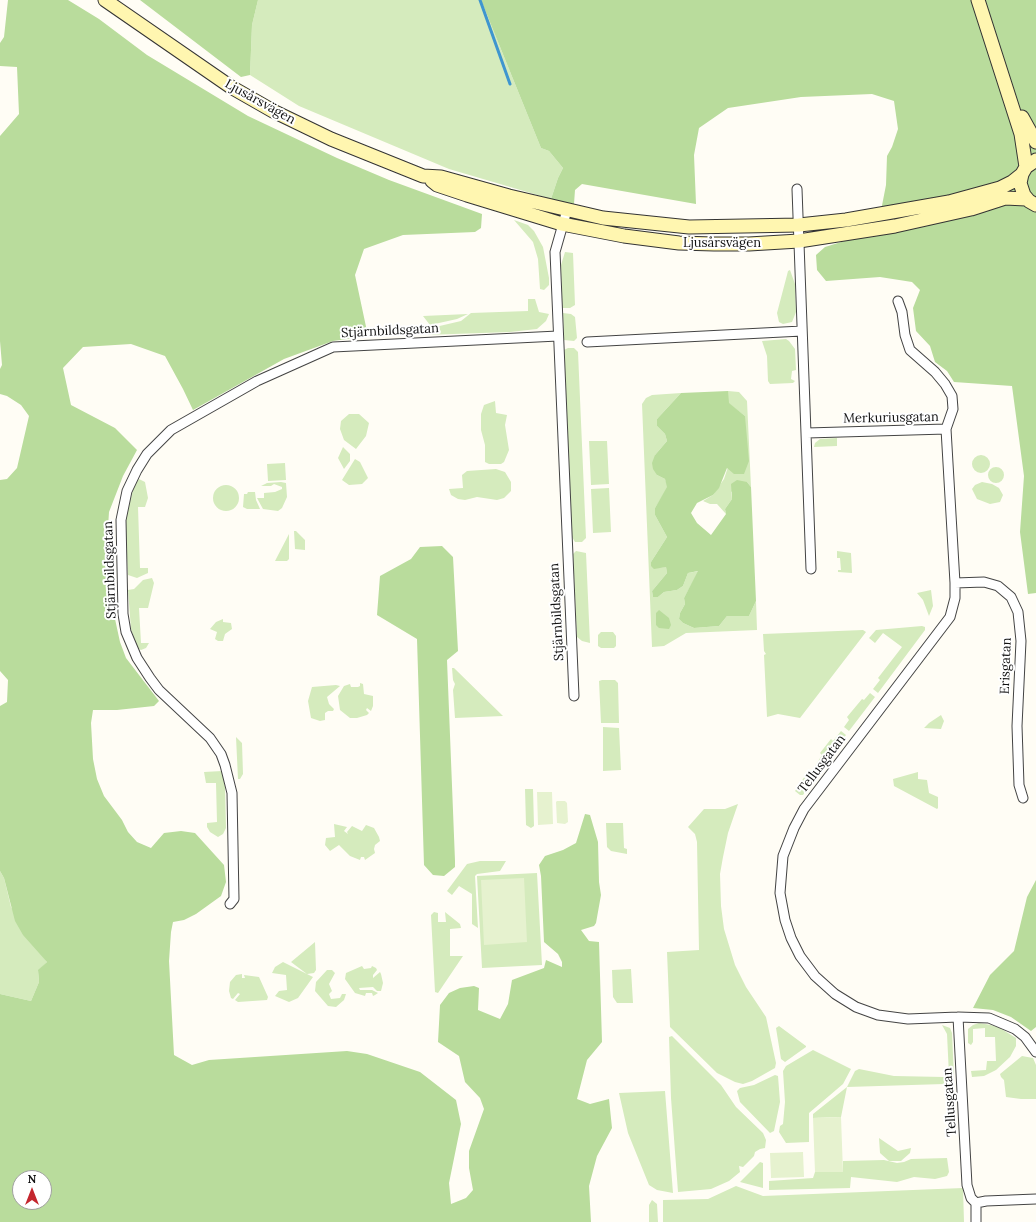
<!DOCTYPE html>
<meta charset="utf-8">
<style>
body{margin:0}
#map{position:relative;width:1036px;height:1222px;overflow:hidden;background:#fffdf5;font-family:Lora,serif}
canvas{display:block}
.north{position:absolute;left:12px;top:1170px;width:40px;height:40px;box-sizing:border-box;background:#fff;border:1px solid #a0a0a0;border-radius:50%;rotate:0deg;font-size:11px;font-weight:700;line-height:16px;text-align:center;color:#111}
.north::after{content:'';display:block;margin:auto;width:14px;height:18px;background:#c4262e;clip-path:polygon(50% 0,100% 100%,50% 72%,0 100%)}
</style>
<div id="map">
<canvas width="1036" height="1222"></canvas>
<div class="north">N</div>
</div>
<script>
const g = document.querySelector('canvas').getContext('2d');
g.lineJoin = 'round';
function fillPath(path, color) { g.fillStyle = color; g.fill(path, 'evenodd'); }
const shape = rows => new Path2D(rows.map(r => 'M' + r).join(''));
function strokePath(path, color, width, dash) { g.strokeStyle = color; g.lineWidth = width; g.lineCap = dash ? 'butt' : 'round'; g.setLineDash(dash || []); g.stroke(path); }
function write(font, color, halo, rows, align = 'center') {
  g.font = font + ' Lora,serif'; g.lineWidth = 4; g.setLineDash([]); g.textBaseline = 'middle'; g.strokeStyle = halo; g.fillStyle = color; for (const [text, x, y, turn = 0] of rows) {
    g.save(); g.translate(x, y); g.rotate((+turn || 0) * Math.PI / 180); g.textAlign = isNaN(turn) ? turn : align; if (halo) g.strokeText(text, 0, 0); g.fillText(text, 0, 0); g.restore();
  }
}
const green = shape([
 [258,0,481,0,541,148,549,151,563,168,558,178,551,199,449,169,299,106,250,75,252,25],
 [514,220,528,225,534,231,543,247,549,278,549,285,544,290,540,289,538,259,533,242],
 [565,252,573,253,575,305,570,308,562,308,561,265],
 [790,270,795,284,796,312,792,322,783,324,779,322,777,313,787,275,788,271],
 [528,299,535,299,539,312,549,314,546,321,537,329,510,332,425,335,431,328,461,321,471,313,528,311],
 [563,313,571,314,575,317,577,338,574,341,564,340],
 [468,314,457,319,430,325,423,316],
 [786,339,789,341,795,349,796,370,792,371,791,379,795,381,793,383,770,384,768,381,767,356,762,341],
 [568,348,574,348,578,352,586,538,582,542,575,542,572,537,564,350],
 [728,391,739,392,747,401,751,487,747,482,731,492,732,499,725,509,726,514,717,504,710,504,703,501,713,495,724,479,745,416,728,403],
 [681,393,657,419,657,426,665,434,667,441,655,455,657,475,665,479,668,487,655,508,655,515,667,537,651,562,654,568,666,567,667,573,652,591,653,597,658,597,664,592,677,590,683,586,688,573,699,571,684,598,685,604,680,613,679,619,683,623,694,628,719,626,727,616,749,616,756,601,757,630,686,633,664,646,652,647,642,404,646,398,652,395],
 [495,401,496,413,507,415,505,425,509,450,504,462,501,464,489,464,485,462,485,445,481,430,481,414,484,405],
 [349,414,359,414,369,423,366,436,356,449,344,440,340,429,341,421],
 [837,438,837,446,814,447,815,443,820,439],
 [589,441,607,441,609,484,591,485],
 [343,447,350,454,350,461,344,469,338,458],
 '972 464a9 9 0 1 1 18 0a9 9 0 1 1-18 0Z',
 [355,459,360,462,368,478,362,484,349,485,342,480],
 [285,463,286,480,268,481,267,464],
 '988 475a8 8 0 1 1 16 0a8 8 0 1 1-16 0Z',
 [496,469,505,472,511,482,511,491,504,498,497,500,477,497,465,500,458,499,451,495,449,489,463,488,462,475,467,471],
 [139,479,145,482,148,498,145,507,138,507,140,568,148,568,148,573,137,578,128,575,126,540,126,515,135,483],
 [281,482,286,483,287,497,282,508,278,511,263,509,257,498,264,498,264,493,275,492,282,489,282,487,274,484,271,486,261,486,267,483],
 [982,482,992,484,999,488,1003,495,1000,502,990,504,977,499,972,489,975,485],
 '213 498a13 13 0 1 1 26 0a13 13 0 1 1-26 0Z',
 [609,488,611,532,593,533,591,489],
 [248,492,255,492,256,500,260,509,247,509,243,507,244,494,247,494],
 [294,531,296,531,305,540,305,550,295,549],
 [289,534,289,559,287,561,275,561],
 [576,551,586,553,590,643,582,641,577,637,573,554],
 [837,551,851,553,852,573,838,572,838,570,841,570,840,558,837,558],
 [152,578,154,583,148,608,139,608,141,643,149,643,146,648,141,650,137,648,131,629,128,590,134,589,143,580],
 [931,590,933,606,929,616,923,600,917,593],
 [223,619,223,622,231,623,232,629,225,634,223,641,218,641,215,639,217,632,210,629,216,622],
 [922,626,925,627,925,630,878,693,873,689,880,680,878,678,902,647,883,633,875,643,869,638,876,630],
 [863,630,866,632,800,718,778,714,767,717,764,655,766,654,764,651,763,634],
 [601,632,613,632,616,636,616,646,614,648,601,648,598,646,598,635],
 [452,668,454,668,503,716,455,718,453,690,455,684,453,680],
 [602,680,615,680,618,683,619,723,601,723,599,681],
 [360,683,363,684,364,694,373,696,373,706,371,711,367,708,366,710,369,713,367,715,357,718,350,718,340,710,338,696,344,686,350,684,351,687,358,687,360,686],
 [336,685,340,686,327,697,329,704,334,709,333,711,328,711,325,713,325,720,320,721,311,718,308,701,312,687],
 [870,693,875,697,849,731,844,727,849,720,847,717,862,699,864,700],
 [941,715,944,721,941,729,924,728,929,723],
 [603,727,619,728,621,770,603,771],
 [841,731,846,735,820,770,815,766,822,755,820,753,831,739,833,741],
 [236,737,242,743,243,774,240,779,238,779],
 [812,770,817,773,803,795,800,795,795,791,805,776],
 [222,771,225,787,226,828,223,834,218,837,210,832,207,827,207,823,217,822,216,783,206,783,204,772],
 [918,772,918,779,927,780,929,793,938,797,938,808,937,809,894,786,893,779],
 [525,789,533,789,534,826,531,828,526,825],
 [738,804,728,833,723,857,720,874,721,906,724,929,735,965,746,987,766,1017,776,1063,775,1068,752,1081,743,1084,735,1082,717,1073,670,1027,668,976,667,952,699,950,697,842,695,834,688,827,704,809,725,809],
 [606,823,623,823,624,848,627,849,627,854,611,851,607,847],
 [334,824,347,827,344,831,348,834,347,832,352,826,362,831,366,825,374,828,379,837,380,841,375,845,374,849,375,853,365,860,364,857,361,857,360,860,350,856,339,845,330,851,325,845,326,838,335,837],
 [480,861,506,861,500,871,477,874,475,876,478,928,472,924,472,894,459,886,452,895,447,891,467,864],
 [0,871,4,878,11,907,47,962,38,971,39,982,31,1001,0,994],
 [537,873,542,965,482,968,477,876],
 [434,912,438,913,438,922,446,922,445,912,460,924,461,928,450,929,450,956,463,956,438,993,435,992,431,915],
 [315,942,316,970,314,973,307,974,291,962],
 [283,962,313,977,298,998,289,1002,275,996,279,991,287,990,286,975,272,973,275,967],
 [362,966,364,969,371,968,372,966,376,968,377,970,373,975,373,978,380,972,381,974,383,983,381,991,377,991,373,987,359,988,360,990,372,990,378,993,375,995,373,996,372,993,366,993,365,996,355,993,345,979,346,973],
 [631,969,633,1003,617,1003,613,997,612,970],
 [327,970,332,970,335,973,329,984,332,991,329,994,331,999,340,998,342,994,346,994,344,1000,336,1007,328,1006,315,991,316,982],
 [242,974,242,978,245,978,244,975,259,977,268,997,267,1000,238,1002,235,1000,240,994,238,993,233,999,231,998,229,991,230,982,236,975],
 [979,1023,991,1025,1000,1028,1016,1038,1016,1046,1010,1057,996,1070,984,1076,972,1077,971,1071,986,1070,987,1061,996,1061,995,1037,985,1037,985,1028,973,1029,973,1042,971,1045,968,1043,968,1029,973,1025],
 [942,1025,950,1028,952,1033,954,1077,949,1075,947,1034],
 [779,1026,806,1046,806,1047,785,1062,781,1059,776,1028],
 [672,1036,721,1085,736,1107,763,1133,766,1140,765,1148,760,1149,755,1152,754,1156,743,1167,739,1166,740,1172,729,1181,711,1189,678,1192,671,1098,669,1037],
 [813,1050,851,1069,843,1084,809,1113,809,1142,786,1143,779,1132,780,1126,783,1124,785,1102,783,1071,786,1066],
 [1022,1056,1033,1058,1036,1065,1036,1112,1036,1099,1021,1099,1006,1097,1004,1080,1001,1077,1000,1074],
 [859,1069,894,1076,944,1077,944,1084,847,1087,841,1117,813,1118,813,1114,847,1087,855,1071],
 [775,1075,778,1076,780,1102,774,1131,770,1133,740,1102,737,1091,740,1088,754,1085],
 [665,1091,673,1193,657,1190,649,1185,628,1133,619,1093],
 [879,1138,898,1151,911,1148,910,1153,901,1161,889,1161,880,1153],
 [947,1158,949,1172,947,1176,935,1179,914,1177,897,1182,851,1177,850,1188,769,1190,769,1181,813,1178,815,1172,843,1172,843,1161,884,1160,897,1163,904,1162,911,1159],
 [760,1162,763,1163,763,1188,740,1182],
 [736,1186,763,1196,963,1188,964,1222,663,1222,663,1200,708,1199],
 [652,1200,657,1204,658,1222,649,1222,649,1205]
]);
const forest = shape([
 [8,0,68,0,99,19,147,55,248,116,337,158,389,180,482,214,481,228,475,232,403,235,364,249,355,275,368,336,333,341,284,359,193,410,183,389,165,356,131,344,83,347,63,368,71,405,115,428,137,450,123,476,109,512,105,573,120,642,126,658,159,701,154,706,117,710,93,710,91,723,93,759,97,779,104,796,122,820,128,832,137,842,151,848,164,833,181,831,195,833,224,865,226,882,221,896,196,914,184,920,173,922,171,932,169,961,174,1055,192,1065,209,1060,347,1051,367,1054,420,1072,456,1100,461,1124,449,1183,451,1204,466,1198,473,1190,469,1168,469,1151,484,1109,480,1098,465,1082,459,1056,438,1042,440,1005,449,993,460,988,474,986,479,988,478,1010,500,1019,508,1004,512,980,544,968,546,960,562,967,562,962,558,954,544,942,541,876,539,865,545,856,563,850,576,843,585,814,590,815,598,842,599,882,601,895,596,923,594,926,581,930,589,941,599,942,602,1042,587,1060,577,1099,590,1104,609,1099,612,1128,597,1156,589,1186,591,1222,0,1222,0,994,31,1001,39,982,38,970,47,962,23,935,15,921,4,878,0,871,0,706,7,702,8,680,0,671,0,480,7,479,17,468,29,416,21,405,7,396,0,394,0,369,2,365,0,341,0,136,19,114,17,67,0,66,0,43,4,37],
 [20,1178,44,1178,44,1202,20,1202],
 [140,0,258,0,252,25,250,75,241,77],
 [481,0,1036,0,1036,593,1028,594,1020,532,1024,476,1012,386,954,382,947,371,935,362,930,346,916,331,913,308,920,290,912,282,880,277,826,281,817,270,816,255,825,247,877,231,886,185,887,156,892,147,898,129,894,101,872,94,801,97,728,108,699,128,694,155,696,204,582,184,575,190,574,204,551,199,558,178,563,168,549,151,541,148],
 [728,391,729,403,745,416,749,461,744,474,734,474,727,468,719,488,713,495,697,503,691,513,697,523,711,535,726,514,725,509,732,499,731,484,737,480,747,482,751,487,756,601,749,616,727,616,719,626,694,628,683,623,679,619,680,613,685,604,684,598,698,571,688,573,683,586,677,590,664,592,658,597,653,597,652,591,667,573,666,567,654,569,651,566,651,562,667,537,655,515,655,508,667,487,665,479,657,475,653,469,652,463,655,455,667,441,665,434,657,426,657,419,681,393],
 [442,546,453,557,458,651,447,660,455,861,455,867,444,876,433,875,424,865,417,639,377,615,380,576,411,559,420,547],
 [659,610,669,618,671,625,669,629,659,628,656,625,656,613],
 [1036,880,1036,1027,1031,1031,1011,1017,993,1010,973,1008,990,975,1014,951,1027,897]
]);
const pitch = shape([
 [537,792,552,792,553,824,538,825],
 [557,801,565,801,567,803,568,822,565,824,557,823,556,802],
 [524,878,527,942,484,945,481,880],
 [841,1117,843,1172,815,1172,813,1118],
 [803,1152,804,1177,771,1178,770,1153]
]);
const stream = shape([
 [480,0,510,84]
]);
const street = shape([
 [797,189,811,569],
 [567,210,555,252,574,696],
 [587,342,802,331],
 [946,429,955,583,955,598,950,617,804,809,794,828,783,856,780,893,785,920,791,938,800,956,815,976,835,994,856,1007,878,1015,908,1019,958,1017],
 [807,433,946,429,953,409,952,396,945,384,935,372,910,350,905,335,902,312,898,301],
 [955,583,984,582,998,586,1011,597,1018,612,1021,641,1017,726,1019,785,1023,798],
 [230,904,234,899,232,793,225,765,221,754,210,738,159,690,150,678,137,658,126,632,123,614,121,520,127,491,137,470,147,454,171,430,257,381,333,347,558,336],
 [976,1203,986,1201,1036,1199],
 [976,1222,976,1203,971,1198,967,1185,958,1017,989,1018,1015,1029,1025,1037,1036,1052]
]);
const secondary = shape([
 [105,0,231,87,273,111,331,139,423,176,441,177,509,196,603,218,689,227,799,225,846,220,949,202,1000,188,1012,182,1022,174],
 [978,0,1021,134,1026,167],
 [1022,117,1036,142],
 [1036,160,1026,167,1022,174,1020,183,1024,195,1029,201,1036,205],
 [432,181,437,185,467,195,562,224,624,236,679,243,714,244,749,244,799,241,895,226,971,209,1005,198,1026,199]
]);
const streetNames = [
 ["Ljusårsvägen",260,102,29],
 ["Ljusårsvägen",722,243],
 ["Stjärnbildsgatan",390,331,-3],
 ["Merkuriusgatan",891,418,-1],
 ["Stjärnbildsgatan",110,570,-92],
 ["Stjärnbildsgatan",557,612,-93],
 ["Erisgatan",1006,666,-88],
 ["Tellusgatan",822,764,-53],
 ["Tellusgatan",950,1102,-94]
];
fillPath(green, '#d5ebbd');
fillPath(forest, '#b9dc9c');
fillPath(pitch, '#e6f2cf');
strokePath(stream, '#3f96cf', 3);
strokePath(street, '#444', 11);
strokePath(secondary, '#333', 15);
strokePath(street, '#fff', 9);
strokePath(secondary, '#fff6b0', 13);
write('13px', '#111', '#fff', streetNames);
</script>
